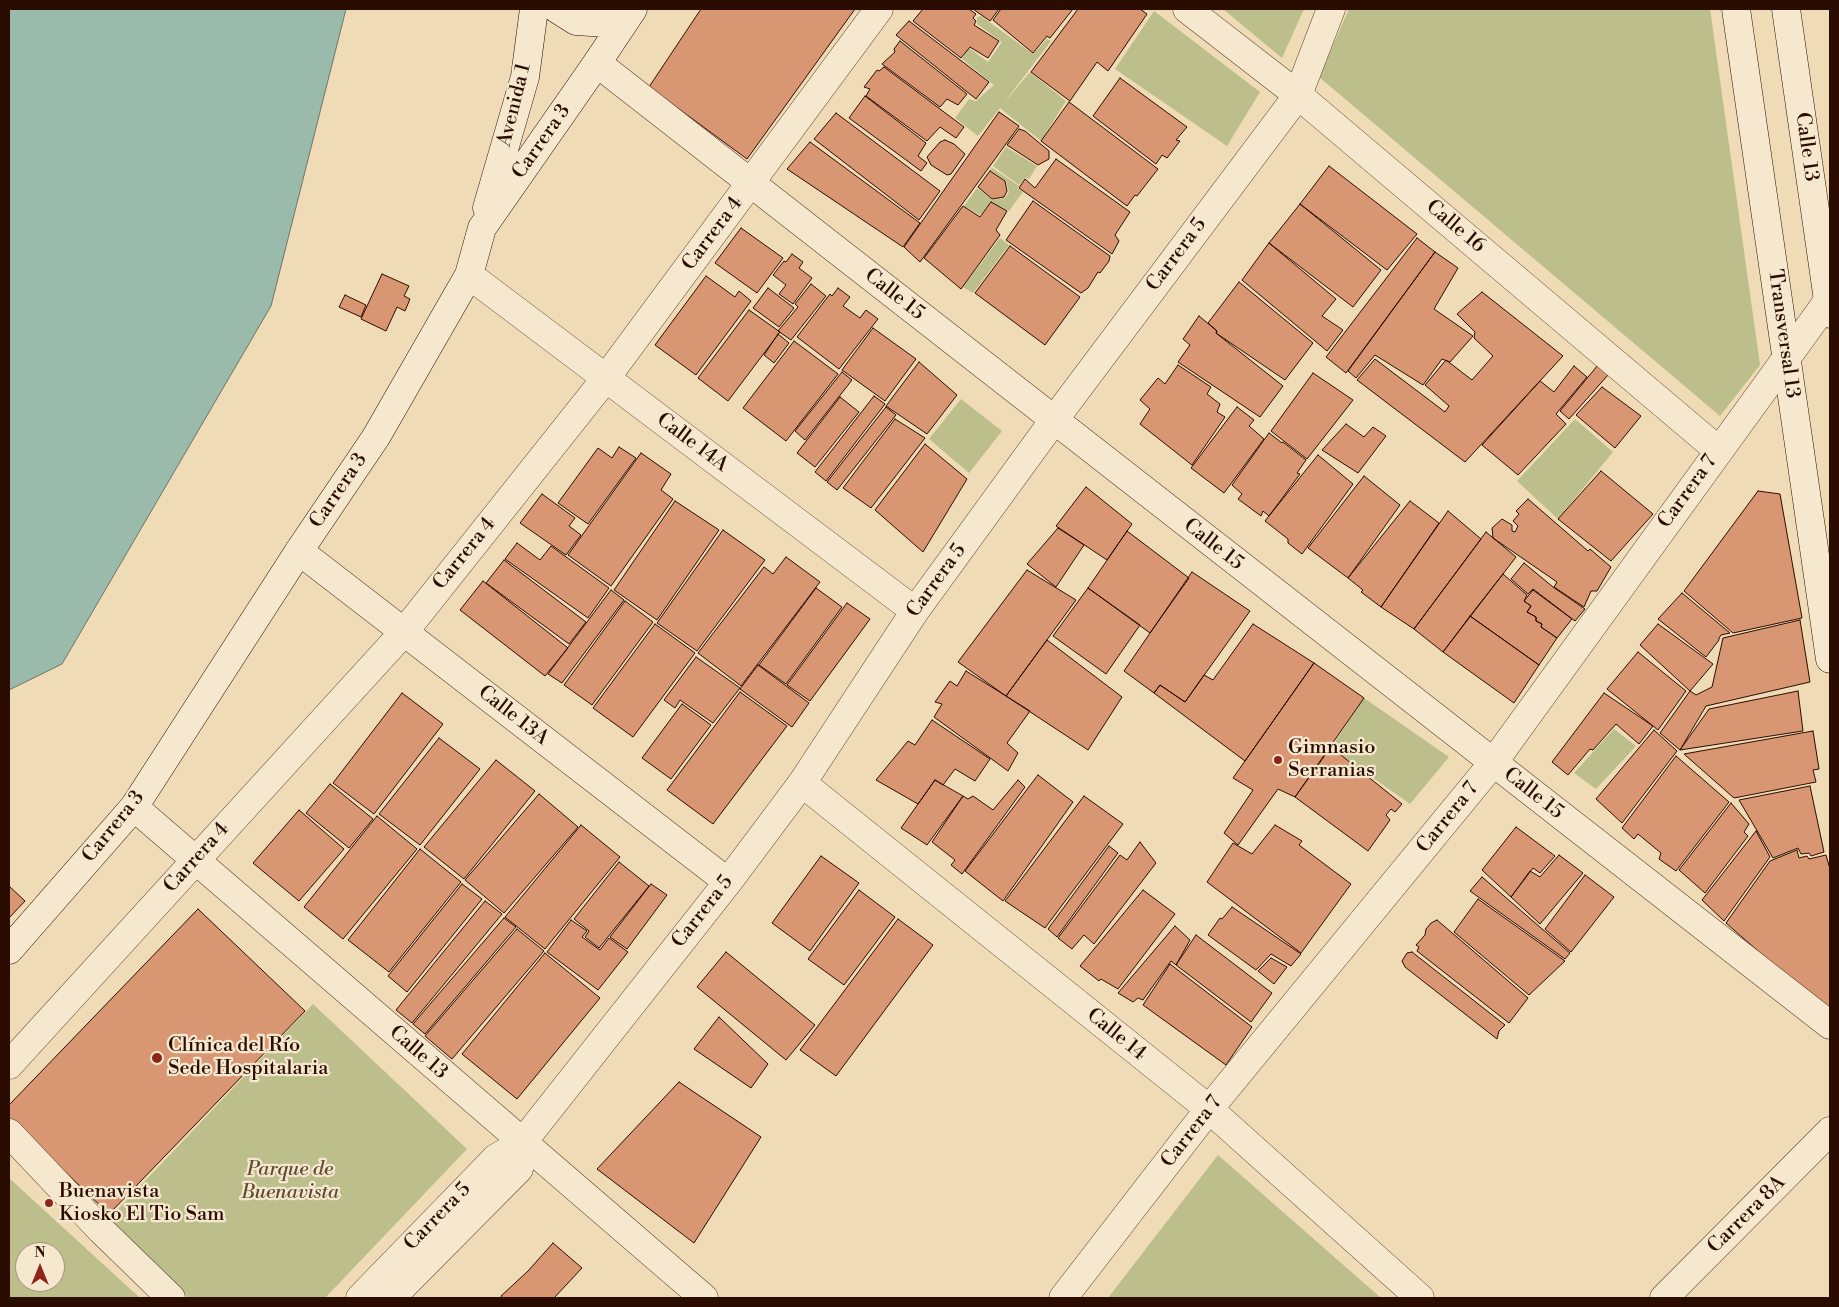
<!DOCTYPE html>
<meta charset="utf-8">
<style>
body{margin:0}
#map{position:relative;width:1839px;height:1307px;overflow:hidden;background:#efdbb5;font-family:"Libre Bodoni",serif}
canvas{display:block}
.frame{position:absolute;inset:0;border:10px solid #2b0c00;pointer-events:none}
.north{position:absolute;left:15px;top:1242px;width:50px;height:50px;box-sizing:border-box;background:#f5e8cf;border:1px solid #a4907c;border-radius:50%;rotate:0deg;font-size:14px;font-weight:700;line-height:20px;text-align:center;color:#2b0c00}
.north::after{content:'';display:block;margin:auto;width:18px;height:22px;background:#8f2418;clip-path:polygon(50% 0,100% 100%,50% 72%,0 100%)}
</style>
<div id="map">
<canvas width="1839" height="1307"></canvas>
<div class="frame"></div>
<div class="north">N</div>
</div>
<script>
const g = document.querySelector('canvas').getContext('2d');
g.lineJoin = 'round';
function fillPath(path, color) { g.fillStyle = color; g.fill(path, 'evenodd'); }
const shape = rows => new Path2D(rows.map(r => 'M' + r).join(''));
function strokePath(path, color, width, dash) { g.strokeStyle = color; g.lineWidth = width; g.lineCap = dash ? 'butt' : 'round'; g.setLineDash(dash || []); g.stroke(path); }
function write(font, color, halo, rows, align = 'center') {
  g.font = font + ' "Libre Bodoni",serif'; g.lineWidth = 4.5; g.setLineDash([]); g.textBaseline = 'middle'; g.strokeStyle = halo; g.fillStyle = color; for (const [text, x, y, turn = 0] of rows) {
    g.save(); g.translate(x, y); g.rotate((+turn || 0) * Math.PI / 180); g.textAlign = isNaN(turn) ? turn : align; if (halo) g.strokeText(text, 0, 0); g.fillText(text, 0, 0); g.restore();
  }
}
const green = shape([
 [1223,9,1304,9,1282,58],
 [1349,9,1710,9,1760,365,1720,416,1319,77],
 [1154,11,1260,92,1227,146,1115,69],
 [981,16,1033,54,1047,39,1051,41,1003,104,1030,72,1066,101,1041,141,1000,108,978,136,955,118,969,99,976,101,994,85,962,59,969,48,988,62,1002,42,977,24,977,17],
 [1006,147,1037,166,1029,179,1025,178,1019,185,993,166],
 [992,168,1019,186,1017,188,1023,192,1009,211,991,202,980,215,964,206,977,188,992,200,1005,198,1009,192,1006,181,990,170],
 [1000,238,1009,245,973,293,963,287],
 [961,399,1002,431,969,473,929,439],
 [1575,419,1613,452,1558,519,1517,481],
 [1364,698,1449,757,1410,804,1331,748],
 [1614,729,1636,746,1596,789,1574,773],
 [313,1004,467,1149,325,1298,189,1298,107,1221],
 [1218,1155,1381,1298,1108,1298],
 [9,1178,140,1298,9,1298],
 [25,1252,55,1252,55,1282,25,1282]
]);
const water = shape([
 [9,9,346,9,271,306,62,664,9,690,9,9]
]);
const building = shape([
 [701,9,855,9,747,159,649,87,701,9],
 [923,9,969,9,976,14,973,18,976,21,974,25,999,41,988,58,970,47,961,58,913,21,923,9],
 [973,9,999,9,990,21,973,9],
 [1001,9,1073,9,1050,38,1047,36,1033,53,993,20,1001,9],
 [1078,9,1140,9,1147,14,1108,71,1097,62,1070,101,1031,72,1078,9],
 [909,21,989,82,976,99,896,35,909,21],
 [900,41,967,94,958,105,947,99,940,107,882,64,895,52,894,49,900,41],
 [884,67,964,127,956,138,940,127,927,141,866,96,870,89,864,87,877,70,879,71,884,67],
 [1120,78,1187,127,1176,140,1180,141,1167,158,1162,155,1156,164,1093,116,1120,78],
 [865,96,926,143,918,156,927,163,921,171,849,118,865,96],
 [1069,102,1158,169,1137,196,1135,195,1127,206,1041,141,1069,102],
 [999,112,1019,126,920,262,904,247,999,112],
 [836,113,940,191,919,220,814,139,836,113],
 [1019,129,1025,131,1049,151,1049,159,1038,165,1007,145,1019,129],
 [945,140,954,144,965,154,951,174,947,175,931,165,927,157,940,142,945,140],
 [810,142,920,223,903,247,787,169,810,142],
 [1056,159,1130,212,1115,235,1119,241,1112,254,1019,188,1025,179,1035,188,1056,159],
 [1329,166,1417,234,1387,270,1300,204,1329,166],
 [990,171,1005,181,1007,191,1004,197,992,199,978,187,990,171],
 [1033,201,1110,256,1109,261,1100,273,1098,272,1088,288,1081,293,1006,240,1033,201],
 [991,202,1007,211,996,230,1000,235,961,289,924,258,963,206,980,217,991,202],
 [1300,204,1381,270,1353,307,1269,243,1300,204],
 [741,228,783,258,757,293,715,263,741,228],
 [1417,238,1435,252,1346,373,1326,357,1417,238],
 [1269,243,1336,299,1322,316,1343,330,1327,351,1242,280,1269,243],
 [1010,246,1080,297,1045,345,975,293,1010,246],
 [1435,252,1458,268,1434,309,1473,336,1450,362,1442,359,1423,385,1375,355,1356,378,1348,371,1435,252],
 [792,254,803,262,799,268,812,278,793,304,779,294,786,285,773,275,784,261,786,262,792,254],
 [382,274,409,286,404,296,410,299,405,311,397,307,386,331,361,319,382,274],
 [706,276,735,297,739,291,751,301,696,375,655,345,706,276],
 [1239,282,1313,343,1285,380,1216,333,1217,331,1208,323,1239,282],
 [811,284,826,296,791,340,778,331,798,307,795,304,811,284],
 [768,288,794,308,779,327,753,308,768,288],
 [838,288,850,297,843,306,860,318,866,310,878,319,839,369,797,337,830,294,832,296,838,288],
 [1482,292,1563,356,1465,462,1357,380,1375,359,1445,412,1449,406,1425,385,1446,360,1472,380,1493,356,1474,338,1475,332,1457,314,1482,292],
 [345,295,366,305,361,317,339,307,345,295],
 [749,310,780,332,728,401,698,378,749,310],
 [1199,316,1217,331,1216,333,1283,386,1260,417,1178,362,1190,345,1183,339,1199,316],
 [873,328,916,359,885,401,842,370,873,328],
 [778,334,789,343,774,363,764,355,778,334],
 [794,341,838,374,786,441,743,408,794,341],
 [919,362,957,395,927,434,886,406,919,362],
 [1178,365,1211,387,1207,394,1220,404,1217,412,1225,417,1192,465,1140,424,1150,409,1140,400,1158,378,1165,384,1178,365],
 [1598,365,1608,375,1569,419,1560,411,1598,365],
 [1574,366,1587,377,1556,414,1566,424,1518,475,1482,445,1540,381,1554,392,1574,366],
 [842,372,852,380,805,440,795,431,842,372],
 [1313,373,1353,400,1307,459,1271,431,1313,373],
 [1602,387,1641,416,1615,448,1576,415,1602,387],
 [874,396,885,404,826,481,815,472,874,396],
 [840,397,859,412,815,467,797,453,840,397],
 [886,407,896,415,837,490,827,482,886,407],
 [1237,407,1254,420,1249,426,1264,439,1224,493,1191,468,1237,407],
 [895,419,925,438,871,508,843,488,895,419],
 [1346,424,1364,437,1373,427,1386,436,1358,473,1322,450,1346,424],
 [1269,433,1282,443,1283,442,1306,460,1297,473,1300,474,1269,516,1263,511,1261,516,1238,499,1242,494,1232,485,1269,433],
 [925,444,967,479,923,552,875,510,925,444],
 [619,447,636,458,588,524,558,503,598,448,612,458,619,447],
 [641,453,671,474,661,490,673,499,611,586,568,555,641,453],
 [1318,455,1353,484,1302,554,1288,543,1288,539,1265,521,1318,455],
 [1601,471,1653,514,1611,561,1558,519,1601,471],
 [1364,476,1400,505,1348,578,1308,548,1364,476],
 [1086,487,1132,524,1107,560,1056,526,1086,487],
 [1758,491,1780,494,1802,618,1733,633,1684,591,1758,491],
 [542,494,575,518,569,526,581,535,566,555,520,523,542,494],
 [1528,499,1588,551,1590,549,1611,567,1597,591,1591,591,1584,607,1554,587,1557,582,1493,538,1492,528,1502,519,1512,525,1512,531,1515,532,1518,526,1513,521,1519,514,1516,511,1528,499],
 [675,501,719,530,657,620,614,590,675,501],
 [1410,501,1439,523,1381,607,1361,592,1363,590,1348,578,1410,501],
 [1448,511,1481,539,1414,629,1381,607,1448,511],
 [1058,528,1084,545,1056,587,1027,564,1058,528],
 [723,530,765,560,697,651,657,623,723,530],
 [1127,531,1189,578,1150,633,1088,588,1127,531],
 [1486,532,1516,557,1443,652,1414,629,1486,532],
 [517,543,540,560,551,546,609,588,588,618,505,559,517,543],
 [786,557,820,582,741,686,698,653,764,567,773,574,786,557],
 [504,560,586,622,569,644,486,583,504,560],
 [1524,563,1553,587,1585,609,1575,621,1533,589,1528,594,1511,579,1524,563],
 [1027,570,1076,600,1006,696,958,662,1027,570],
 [1192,572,1250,611,1185,702,1160,685,1154,693,1124,671,1192,572],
 [1503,574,1527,595,1524,601,1531,606,1527,612,1536,617,1536,621,1542,624,1541,627,1557,638,1539,665,1470,616,1503,574],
 [483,581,568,648,545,676,460,610,483,581],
 [816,588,842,607,786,684,759,665,816,588],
 [1088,588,1140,625,1106,674,1053,636,1088,588],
 [611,590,624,600,562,683,548,674,611,590],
 [1533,590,1572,619,1557,638,1541,627,1542,624,1536,621,1536,617,1527,612,1531,606,1524,601,1533,590],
 [1682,593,1730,633,1721,635,1719,638,1719,640,1706,657,1658,619,1682,593],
 [625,601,653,622,592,705,564,685,625,601],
 [847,603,870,619,810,701,787,685,847,603],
 [1470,616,1539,665,1514,703,1443,652,1470,616],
 [1800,620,1810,682,1706,706,1680,750,1660,733,1690,691,1696,695,1712,687,1723,638,1800,620],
 [655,624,695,653,633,737,593,708,655,624],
 [1253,624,1314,663,1245,761,1154,693,1160,685,1185,702,1204,675,1213,680,1253,624],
 [1658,624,1713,664,1690,691,1640,645,1658,624],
 [1047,640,1122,697,1088,750,1006,696,1047,640],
 [1638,652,1686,691,1658,730,1607,689,1638,652],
 [696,657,740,688,713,723,680,700,675,708,664,700,696,657],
 [1314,663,1364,698,1295,797,1278,789,1238,845,1224,833,1253,790,1233,778,1314,663],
 [758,665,809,703,792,727,740,689,758,665],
 [966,671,1030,711,1007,743,1018,753,1008,771,934,717,942,704,935,702,950,681,957,686,966,671],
 [1798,691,1803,731,1680,750,1709,709,1798,691],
 [740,692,787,726,713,824,667,790,740,692],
 [402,693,443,724,374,814,333,783,402,693],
 [1604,693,1653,726,1639,744,1616,724,1593,750,1590,749,1568,775,1552,762,1604,693],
 [682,704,711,725,671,779,642,758,682,704],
 [932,720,990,759,975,781,955,769,943,785,935,780,918,804,876,780,908,741,915,745,932,720],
 [1654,730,1677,751,1622,823,1596,799,1654,730],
 [1813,731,1819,769,1813,770,1816,782,1734,798,1684,754,1813,731],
 [439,738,480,769,420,845,379,814,439,738],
 [1331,747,1402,804,1395,812,1391,809,1386,815,1390,820,1368,851,1295,797,1331,747],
 [1676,756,1729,802,1676,871,1659,859,1661,853,1638,834,1634,839,1622,828,1676,756],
 [496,760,535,791,464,879,424,847,496,760],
 [1038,775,1073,802,1003,901,965,871,1038,775],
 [935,780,963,796,927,845,901,828,935,780],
 [1018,780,1025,787,962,874,951,865,955,860,932,842,963,796,968,799,973,796,993,810,1018,780],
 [330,784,373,819,349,848,306,813,330,784],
 [1810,786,1824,852,1811,856,1809,853,1801,854,1798,848,1773,858,1739,800,1810,786],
 [539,794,578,827,504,913,465,880,539,794],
 [1084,796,1123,824,1045,928,1005,901,1084,796],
 [1731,803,1749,824,1744,832,1748,836,1705,893,1679,870,1731,803],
 [299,810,344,849,299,901,253,863,299,810],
 [377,816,417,849,343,939,304,907,377,816],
 [581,825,620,857,545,949,505,917,581,825],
 [1275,825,1302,841,1299,845,1351,884,1301,953,1207,882,1233,843,1252,854,1275,825],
 [1516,827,1555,856,1540,873,1533,868,1511,897,1482,870,1516,827],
 [1756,831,1770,857,1724,921,1702,900,1756,831],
 [1140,842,1156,863,1094,944,1084,935,1072,949,1058,938,1120,855,1127,860,1140,842],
 [1109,846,1118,853,1057,937,1048,929,1109,846],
 [420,849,461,882,389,972,348,940,420,849],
 [1797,850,1799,858,1807,856,1809,859,1826,855,1830,869,1830,1009,1775,966,1726,923,1770,861,1797,850],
 [1559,855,1583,873,1540,924,1511,897,1530,871,1540,877,1559,855],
 [821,856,859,883,810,951,772,923,821,856],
 [619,862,649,886,599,948,585,937,589,931,574,919,619,862],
 [1585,875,1614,897,1571,952,1545,929,1585,875],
 [1482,877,1570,953,1565,959,1470,891,1482,877],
 [462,884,482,899,407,992,388,976,462,884],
 [651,884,667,895,627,949,610,937,651,884],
 [9,886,25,901,9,918,9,886],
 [859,890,895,917,844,985,808,959,859,890],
 [1143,890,1175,914,1118,989,1101,979,1099,981,1080,966,1143,890],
 [1478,899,1565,961,1529,995,1454,932,1478,899],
 [485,901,502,914,412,1023,396,1010,485,901],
 [1232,907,1301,954,1291,966,1271,954,1256,970,1208,935,1220,918,1222,919,1232,907],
 [198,909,305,1011,109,1214,9,1118,9,1105,198,909],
 [504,918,516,927,425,1034,413,1024,504,918],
 [898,919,933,945,836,1076,800,1050,898,919],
 [571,920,587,931,582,937,600,950,609,938,628,952,598,990,547,952,571,920],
 [1437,920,1528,998,1509,1023,1417,951,1419,947,1416,945,1425,935,1426,929,1431,923,1437,920],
 [1175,926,1190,940,1176,965,1171,961,1143,1000,1138,998,1133,1002,1118,993,1175,926],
 [517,929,544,951,452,1059,425,1036,517,929],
 [1196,935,1272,993,1251,1022,1176,965,1196,935],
 [726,952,815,1025,786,1060,697,987,726,952],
 [1412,952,1505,1025,1499,1031,1497,1039,1405,967,1402,961,1407,953,1412,952],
 [545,953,600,998,517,1099,462,1054,545,953],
 [1271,958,1287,967,1274,984,1258,971,1271,958],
 [1170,964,1252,1027,1226,1065,1143,1005,1170,964],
 [719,1017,768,1064,751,1088,694,1049,719,1017],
 [679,1082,761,1137,694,1243,597,1169,679,1082],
 [553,1243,582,1268,554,1298,502,1298,501,1296,528,1271,553,1243]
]);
const street = shape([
 [1187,9,1298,95,1718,450],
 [597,63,1830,1025],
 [469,275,915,611],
 [299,551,728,882],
 [802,783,1209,1109,1420,1298],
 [134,807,704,1298],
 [9,1065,404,632,606,378,879,9],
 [9,1133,101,1230,171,1298],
 [360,1298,496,1158,522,1143,728,882,802,783,915,611,1054,420,1298,95,1331,9],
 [391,1298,519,1169,522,1143],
 [1063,1298,1209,1109,1493,763,1830,298],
 [1664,1298,1830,1131]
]);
const secondary = shape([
 [557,9,576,21,606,23,632,9],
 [1736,9,1830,659],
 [1786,9,1830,314],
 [487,208,525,77,534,9],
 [9,950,134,807,299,551,376,437,469,275,482,228,597,63,633,9]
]);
const markers = [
 [1278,760,5,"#8f2418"],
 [157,1058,6,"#8f2418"],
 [49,1203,5,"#8f2418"]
];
const streetNames = [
 ["Avenida 1",515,105,-76],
 ["Carrera 3",542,142,-55],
 ["Calle 13",1806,147,82],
 ["Calle 16",1455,227,40],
 ["Carrera 4",713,234,-53],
 ["Carrera 5",1177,255,-53],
 ["Calle 15",894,295,38],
 ["Transversal 13",1783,334,82],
 ["Calle 14A",692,443,37],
 ["Carrera 3",339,491,-56],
 ["Carrera 7",1688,492,-54],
 ["Calle 15",1213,545,38],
 ["Carrera 4",465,554,-51],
 ["Carrera 5",937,581,-54],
 ["Calle 13A",513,716,38],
 ["Calle 15",1533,794,38],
 ["Carrera 7",1448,818,-51],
 ["Carrera 3",114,827,-51],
 ["Carrera 4",197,858,-48],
 ["Carrera 5",703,912,-52],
 ["Calle 14",1116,1035,39],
 ["Calle 13",418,1053,41],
 ["Carrera 7",1192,1132,-52],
 ["Carrera 8A",1747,1215,-45],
 ["Carrera 5",438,1217,-46]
];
const poiNames = [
 ["Gimnasio",1288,748],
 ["Serranias",1288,771],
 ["Clínica del Río",168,1046],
 ["Sede Hospitalaria",168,1069],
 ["Buenavista",59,1192],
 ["Kiosko El Tio Sam",59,1215]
];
const parkNames = [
 ["Parque de",290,1170],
 ["Buenavista",290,1193]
];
fillPath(green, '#bcbf8b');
fillPath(water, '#9abbab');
strokePath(water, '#6e7567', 1);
fillPath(building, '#d99673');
strokePath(building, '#2b0c00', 1);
strokePath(street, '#5c402d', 29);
strokePath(secondary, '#2b0c00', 29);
strokePath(street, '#f5e8cf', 28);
strokePath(secondary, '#f5e8cf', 28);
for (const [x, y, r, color] of markers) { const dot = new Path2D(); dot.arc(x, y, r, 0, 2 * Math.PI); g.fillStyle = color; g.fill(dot); strokePath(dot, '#f5e8cf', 2); }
write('20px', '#2b0c00', '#f5e8cf', streetNames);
write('20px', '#2b0c00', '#f5e8cf', poiNames, 'left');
write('italic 20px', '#5e4b31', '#f5e8cf', parkNames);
</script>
